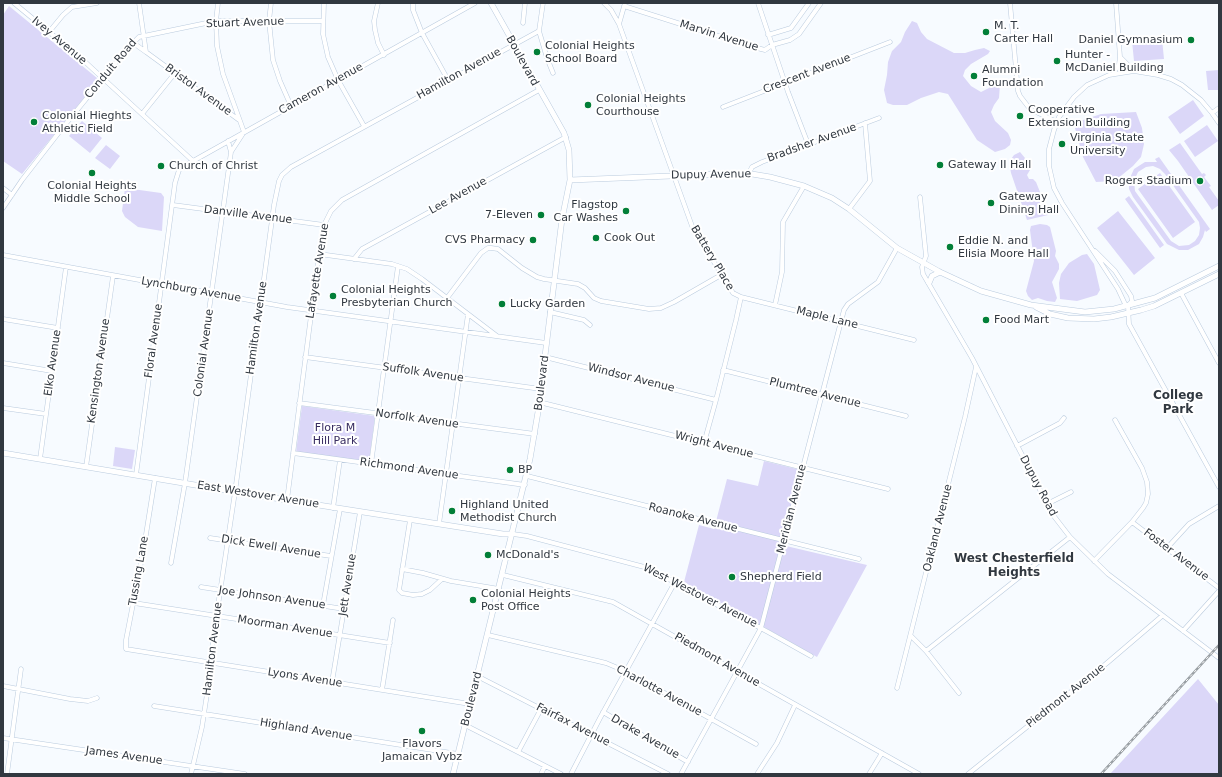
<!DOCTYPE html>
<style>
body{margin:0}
#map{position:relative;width:1222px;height:777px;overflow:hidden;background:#f7fbff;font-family:"DejaVu Sans",sans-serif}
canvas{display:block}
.frame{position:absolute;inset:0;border:4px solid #313840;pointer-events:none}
</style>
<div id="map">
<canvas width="1222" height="777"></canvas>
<div class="frame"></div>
</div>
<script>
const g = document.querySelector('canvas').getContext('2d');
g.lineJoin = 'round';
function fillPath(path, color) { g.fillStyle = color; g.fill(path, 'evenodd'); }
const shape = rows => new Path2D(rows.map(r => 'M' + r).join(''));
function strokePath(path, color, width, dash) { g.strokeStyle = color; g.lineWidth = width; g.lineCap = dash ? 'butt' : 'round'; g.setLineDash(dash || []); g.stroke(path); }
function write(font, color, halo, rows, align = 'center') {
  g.font = font + ' "DejaVu Sans",sans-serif'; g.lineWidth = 4; g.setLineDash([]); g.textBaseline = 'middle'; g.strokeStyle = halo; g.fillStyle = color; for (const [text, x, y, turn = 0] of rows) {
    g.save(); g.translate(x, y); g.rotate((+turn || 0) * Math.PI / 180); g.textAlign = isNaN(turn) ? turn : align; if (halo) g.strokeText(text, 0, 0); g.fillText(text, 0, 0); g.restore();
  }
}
const green = shape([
 [9,6,97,78,97,82,22,174,3,161,3,15],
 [912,21,917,23,921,32,927,39,954,53,965,53,975,50,984,48,990,51,988,54,971,64,965,70,963,76,971,86,981,92,989,88,992,81,997,81,1000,84,999,98,994,105,991,112,995,121,1008,133,1011,140,1010,145,1005,149,995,152,977,140,948,94,939,92,921,98,907,105,893,105,887,103,884,90,887,75,888,62,892,51,901,42,905,32],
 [1162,39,1164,59,1134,61,1132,41],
 [1219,70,1219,90,1208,90,1206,71],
 [1193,100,1204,116,1180,134,1168,117],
 [1136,112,1142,128,1144,144,1141,157,1133,166,1117,179,1112,181,1096,182,1083,157,1075,128,1077,122,1101,114],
 [82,121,102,138,90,153,69,136],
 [1207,125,1218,141,1195,157,1184,141],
 [1180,143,1202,174,1204,173,1206,175,1204,177,1211,186,1209,187,1219,201,1219,205,1212,210,1178,161,1169,150],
 [106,145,120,156,110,169,95,158],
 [1020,152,1025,158,1030,170,1027,175,1029,179,1033,179,1036,182,1048,212,1048,215,1027,220,1011,173,1009,162,1014,155],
 [1159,157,1210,229,1206,232,1205,230,1203,237,1199,244,1188,250,1179,250,1167,244,1133,197,1129,189,1129,180,1134,169,1145,162,1157,162,1155,159],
 [1153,166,1160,169,1165,174,1199,222,1200,228,1199,235,1195,241,1189,245,1179,246,1171,241,1135,191,1134,181,1138,172,1146,167],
 [1160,173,1195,222,1173,238,1138,189],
 [125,188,161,193,164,197,162,231,138,227,125,217,122,211],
 [1129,196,1164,245,1160,248,1125,199],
 [1118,211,1155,258,1134,275,1097,228],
 [1040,224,1047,225,1050,227,1056,251,1055,256,1059,264,1059,269,1052,282,1057,298,1055,302,1047,301,1038,298,1032,300,1028,296,1026,291,1034,261,1030,230,1031,226],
 [1087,254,1094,264,1100,290,1097,295,1077,301,1060,299,1059,283,1061,274,1069,263,1082,255],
 [302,406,375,416,369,462,296,452],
 [115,447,135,450,132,469,113,466],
 [764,461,805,471,786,546,867,565,817,657,684,582,699,525,714,529,727,479,758,486],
 [1198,679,1219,705,1219,774,1110,774]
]);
const minor = shape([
 [14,3,83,60,193,161],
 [139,3,146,52,239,120],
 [271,3,269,21,273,60,280,81,291,106],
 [324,3,323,34,328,57,338,80,364,126],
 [378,3,374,21,375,30,378,43,384,55],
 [413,3,413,10,422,33,448,80],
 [543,3,539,31,547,58,553,73],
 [604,3,611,10,619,24],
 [625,3,619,24,692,226,733,293,741,297,914,340],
 [758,3,788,92,808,144],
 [1010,3,1018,91,1020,96,1030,109,1057,122],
 [624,6,753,47,765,50,772,45,790,40,799,34,821,3],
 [523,23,525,3],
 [49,32,63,15,72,7,97,3],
 [768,35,791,28,809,3],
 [132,42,146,52],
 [1120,57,1134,71],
 [1113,74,1119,64,1120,57,1116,3],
 [723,107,890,42],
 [1212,113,1219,108],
 [142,114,175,73],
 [228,141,231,152],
 [749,173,752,167,762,162,879,118],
 [3,188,12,195],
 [920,197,926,256,922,267,923,274,972,358,1053,515,1070,537,1108,574,1219,658],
 [173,205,324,225],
 [3,208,22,180,60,131,126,50,139,37,216,21,323,21],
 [849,209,870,181,865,123],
 [1095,251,1115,271,1131,296,1132,301,1128,306,1129,324,1219,487],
 [319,254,392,264,407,269,422,279,497,336],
 [3,255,287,307,546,343],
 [354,259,362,249,566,137],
 [1181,293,1219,363],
 [447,298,481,253,488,248,491,248,498,249,522,268,537,277,544,279,578,284,585,288,594,298,601,301,649,309,661,308,674,302,721,275],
 [775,305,782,272,783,222,804,186],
 [1128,306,1125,304,1118,289,1062,203,1054,188,1049,166,1049,149,1054,130,1059,117,1074,97,1087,85,1109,75,1134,71,1158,75,1171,79,1182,85,1201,100,1212,113,1219,123],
 [550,312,584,320,590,325],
 [3,319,58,328],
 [305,357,541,389],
 [545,357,716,400],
 [3,363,52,371],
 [723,370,906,416],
 [539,402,888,489],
 [299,403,535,434],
 [3,408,46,414],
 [704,443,716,400,736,320,741,297],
 [1017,446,1060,423,1064,418],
 [293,453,525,485],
 [40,459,66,267],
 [371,464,398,266],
 [86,467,113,276],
 [136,475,175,183,179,170,186,165,475,3],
 [527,476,859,559],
 [155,478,144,547,126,640,126,649,470,704],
 [287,500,319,254,324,225,331,211,342,200,539,90],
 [1047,504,1071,492],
 [333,508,340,460],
 [410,520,399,590,402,593,413,595,422,594,430,590,442,579],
 [1132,522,1219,588],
 [439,524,468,314],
 [513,534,527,536,648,568,768,632,811,656],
 [210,538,331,556],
 [1167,548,1189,524,1219,506],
 [1094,561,1132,522,1143,508,1146,503,1148,494,1147,482,1142,468,1115,420],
 [171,563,185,483,231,152,244,132,223,74,217,46,216,21,218,3],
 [402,569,423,573,451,581,499,589],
 [503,575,613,602,919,774],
 [201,587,344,609],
 [134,603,390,643],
 [323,605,340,509],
 [1183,631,1219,591],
 [488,635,606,663,625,671,756,744],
 [911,636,926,651,959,693],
 [926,651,1070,537],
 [477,676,668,774],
 [332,682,360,512],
 [3,686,70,699,88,701,97,698],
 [897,688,965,417,976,367],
 [382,690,393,620],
 [154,706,458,754],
 [603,712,688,762],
 [465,725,561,774],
 [3,738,245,774],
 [518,752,541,709],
 [7,774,21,669],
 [191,774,202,727,210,674,213,639,235,492,274,205,279,181,282,175,291,167,539,31],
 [541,774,545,766],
 [571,774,600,718,675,582],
 [681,774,761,628,844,310,848,304,878,282,897,248],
 [757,774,777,743,795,705],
 [869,774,882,753],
 [968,774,1107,663,1162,616]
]);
const major = shape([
 [570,180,746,173,770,177,804,186,832,198,849,209,897,248,940,272,981,291,1031,305,1085,312,1114,309,1155,298,1219,266],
 [929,283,932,276,940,272],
 [1036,307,1050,314,1068,318,1094,319,1111,317,1141,310,1154,306,1219,274],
 [3,453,261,496,503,534,513,534],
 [453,774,530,459,538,412,562,219,570,180,569,150,564,133,491,3]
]);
const rail = shape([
 [1101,774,1219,645]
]);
const markers = [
 [986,32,4,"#027f38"],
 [1191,40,4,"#027f38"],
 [537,52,4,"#027f38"],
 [1057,61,4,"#027f38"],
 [974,76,4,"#027f38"],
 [588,105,4,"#027f38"],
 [1020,116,4,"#027f38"],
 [34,122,4,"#027f38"],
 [1062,144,4,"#027f38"],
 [940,165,4,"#027f38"],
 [161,166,4,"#027f38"],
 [92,173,4,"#027f38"],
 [1200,181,4,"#027f38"],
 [991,203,4,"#027f38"],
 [626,211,4,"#027f38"],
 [541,215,4,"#027f38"],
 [596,238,4,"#027f38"],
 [533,240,4,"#027f38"],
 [950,247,4,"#027f38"],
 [333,296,4,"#027f38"],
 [502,304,4,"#027f38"],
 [986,320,4,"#027f38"],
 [510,470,4,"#027f38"],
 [452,511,4,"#027f38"],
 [488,555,4,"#027f38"],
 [732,577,4,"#027f38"],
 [473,600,4,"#027f38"],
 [422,731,4,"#027f38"]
];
const streetNames = [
 ["Stuart Avenue",245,23,-2],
 ["Marvin Avenue",719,36,17],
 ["Ivey Avenue",59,41,40],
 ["Boulevard",522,61,61],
 ["Conduit Road",111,69,-50],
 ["Hamilton Avenue",459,74,-29],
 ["Crescent Avenue",807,74,-21],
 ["Cameron Avenue",321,89,-29],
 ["Bristol Avenue",198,90,36],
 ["Bradsher Avenue",812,143,-20],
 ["Dupuy Avenue",711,175,-1],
 ["Lee Avenue",458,196,-29],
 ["Danville Avenue",248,215,7],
 ["Battery Place",712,258,59],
 ["Lafayette Avenue",318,271,-81],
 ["Lynchburg Avenue",191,290,10],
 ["Maple Lane",827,318,14],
 ["Hamilton Avenue",257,328,-82],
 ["Floral Avenue",154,341,-82],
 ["Colonial Avenue",204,353,-82],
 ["Elko Avenue",53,363,-82],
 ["Kensington Avenue",99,371,-82],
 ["Suffolk Avenue",423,373,8],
 ["Windsor Avenue",631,378,14],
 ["Boulevard",542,383,-83],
 ["Plumtree Avenue",815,393,14],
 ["Norfolk Avenue",417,419,8],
 ["Wright Avenue",714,445,14],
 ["Richmond Avenue",409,469,8],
 ["Dupuy Road",1038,486,62],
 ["East Westover Avenue",258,495,9],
 ["Meridian Avenue",792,509,-76],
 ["Roanoke Avenue",693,518,14],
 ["Oakland Avenue",938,528,-76],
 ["Dick Ewell Avenue",271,547,9],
 ["Foster Avenue",1176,555,37],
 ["Tussing Lane",139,571,-80],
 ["Jett Avenue",348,585,-81],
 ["West Westover Avenue",700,596,27],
 ["Joe Johnson Avenue",272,598,8],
 ["Moorman Avenue",285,627,9],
 ["Hamilton Avenue",213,649,-83],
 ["Piedmont Avenue",717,660,30],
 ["Lyons Avenue",305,678,9],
 ["Charlotte Avenue",659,691,28],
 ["Piedmont Avenue",1066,696,-38],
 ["Boulevard",472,699,-76],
 ["Fairfax Avenue",573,725,27],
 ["Highland Avenue",306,730,9],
 ["Drake Avenue",645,737,30],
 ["James Avenue",124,756,8]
];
const poiNames = [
 ["M. T.",994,26],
 ["Carter Hall",994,39],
 ["Daniel Gymnasium",1183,40,"right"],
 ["Colonial Heights",545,46],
 ["School Board",545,59],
 ["Hunter -",1065,55],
 ["McDaniel Building",1065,68],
 ["Alumni",982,70],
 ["Foundation",982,83],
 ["Colonial Heights",596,99],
 ["Courthouse",596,112],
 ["Cooperative",1028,110],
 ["Extension Building",1028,123],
 ["Colonial Hieghts",42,116],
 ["Athletic Field",42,129],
 ["Virginia State",1070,138],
 ["University",1070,151],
 ["Gateway II Hall",948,165],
 ["Church of Christ",169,166],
 ["Rogers Stadium",1192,181,"right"],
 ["Colonial Heights",92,186,"center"],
 ["Middle School",92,199,"center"],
 ["Gateway",999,197],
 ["Dining Hall",999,210],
 ["Flagstop",618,205,"right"],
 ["Car Washes",618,218,"right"],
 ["7-Eleven",533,215,"right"],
 ["Cook Out",604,238],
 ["CVS Pharmacy",525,240,"right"],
 ["Eddie N. and",958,241],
 ["Elisia Moore Hall",958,254],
 ["Colonial Heights",341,290],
 ["Presbyterian Church",341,303],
 ["Lucky Garden",510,304],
 ["Food Mart",994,320],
 ["BP",518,470],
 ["Highland United",460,505],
 ["Methodist Church",460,518],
 ["McDonald's",496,555],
 ["Shepherd Field",740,577],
 ["Colonial Heights",481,594],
 ["Post Office",481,607],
 ["Flavors",422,744,"center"],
 ["Jamaican Vybz",422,757,"center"]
];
const parkNames = [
 ["Flora M",335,428],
 ["Hill Park",335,441]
];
const neighbourhoodNames = [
 ["College",1178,396],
 ["Park",1178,410],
 ["West Chesterfield",1014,559],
 ["Heights",1014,573]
];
fillPath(green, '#dbd7f8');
strokePath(minor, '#bacbde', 5);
strokePath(major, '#bacbde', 6);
strokePath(minor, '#fff', 4);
strokePath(major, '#fff', 5);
strokePath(rail, '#999fa4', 2.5);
strokePath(rail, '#fff', 1, [3]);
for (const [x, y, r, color] of markers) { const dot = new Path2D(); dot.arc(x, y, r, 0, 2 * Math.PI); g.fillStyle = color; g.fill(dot); strokePath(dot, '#fff', 1.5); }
write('11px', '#313840', '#fff', streetNames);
write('11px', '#313840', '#fff', poiNames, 'left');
write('11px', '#372c60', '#fff', parkNames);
write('bold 12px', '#313840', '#fff', neighbourhoodNames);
</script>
